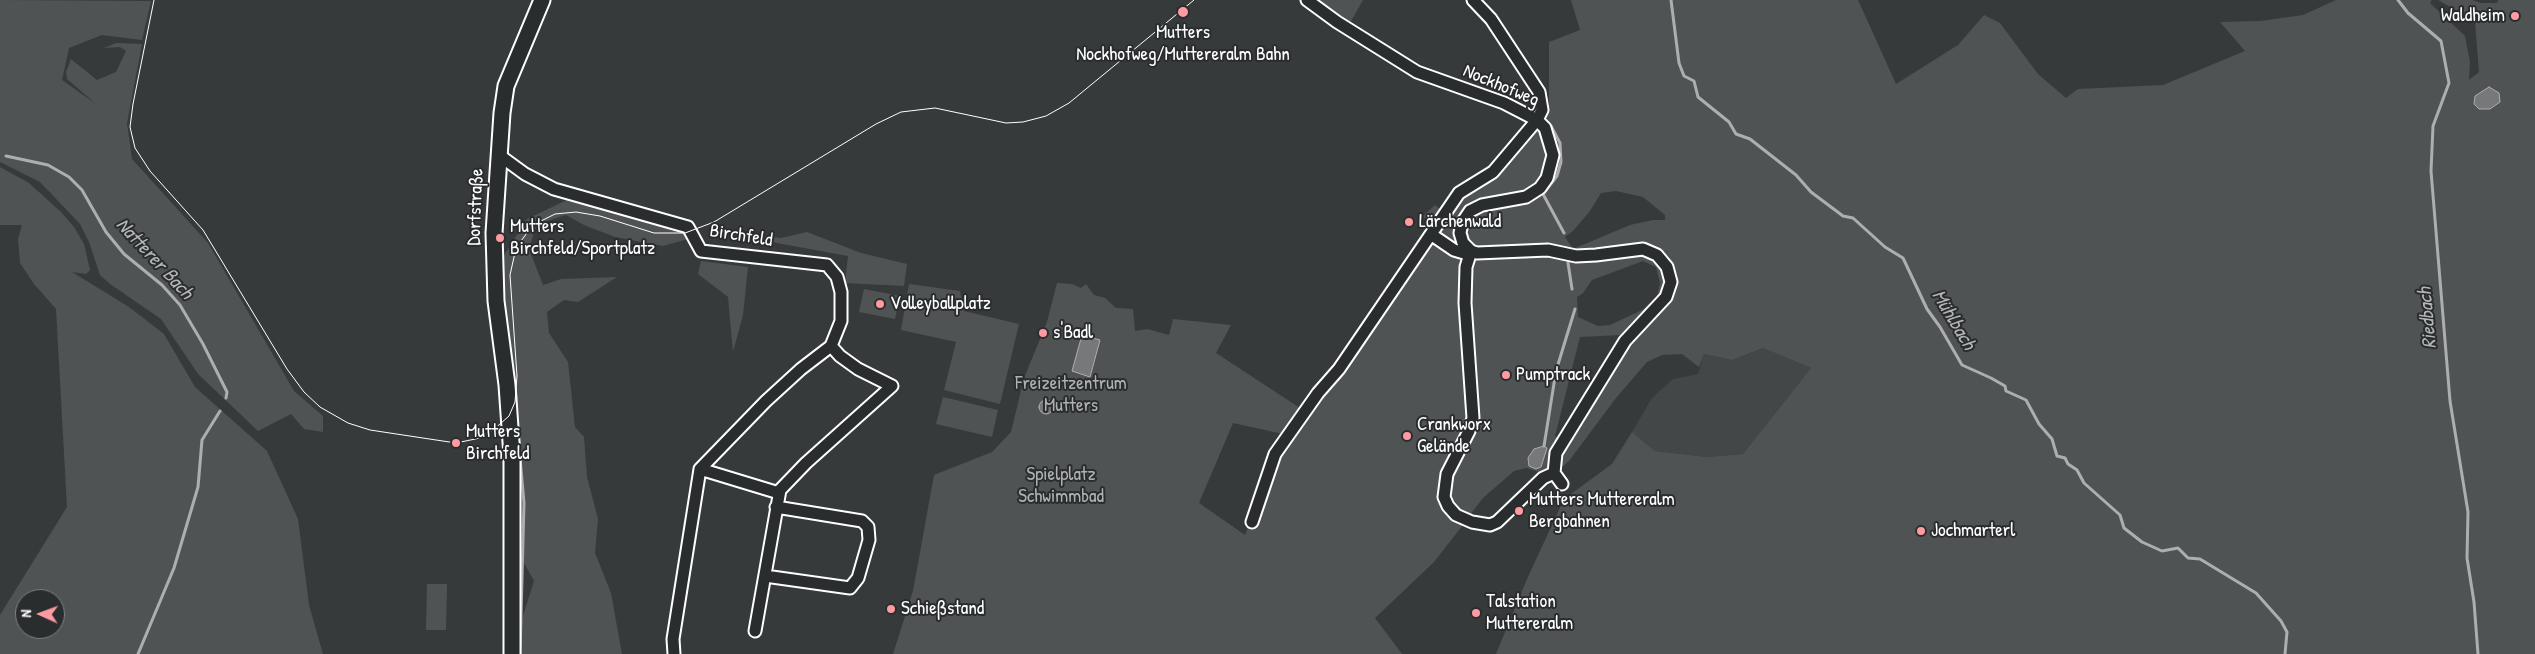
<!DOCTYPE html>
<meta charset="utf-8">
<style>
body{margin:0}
#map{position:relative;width:2535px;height:654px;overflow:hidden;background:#373a3b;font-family:"Patrick Hand",sans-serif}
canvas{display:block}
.north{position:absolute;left:15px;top:589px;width:50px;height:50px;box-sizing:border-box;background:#2a2d2e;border:1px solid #7f8182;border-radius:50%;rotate:272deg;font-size:14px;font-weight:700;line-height:20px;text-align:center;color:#fff}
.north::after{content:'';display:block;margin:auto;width:18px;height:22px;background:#ff9aa2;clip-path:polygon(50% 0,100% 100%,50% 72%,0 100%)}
</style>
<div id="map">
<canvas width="2535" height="654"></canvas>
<div class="north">N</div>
</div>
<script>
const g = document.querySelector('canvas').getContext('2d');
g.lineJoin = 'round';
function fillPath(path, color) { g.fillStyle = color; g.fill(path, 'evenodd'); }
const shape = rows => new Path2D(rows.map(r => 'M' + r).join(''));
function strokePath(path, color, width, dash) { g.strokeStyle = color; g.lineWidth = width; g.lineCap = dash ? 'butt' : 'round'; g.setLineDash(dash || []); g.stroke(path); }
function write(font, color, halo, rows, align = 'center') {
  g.font = font + ' "Patrick Hand",sans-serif'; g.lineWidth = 4; g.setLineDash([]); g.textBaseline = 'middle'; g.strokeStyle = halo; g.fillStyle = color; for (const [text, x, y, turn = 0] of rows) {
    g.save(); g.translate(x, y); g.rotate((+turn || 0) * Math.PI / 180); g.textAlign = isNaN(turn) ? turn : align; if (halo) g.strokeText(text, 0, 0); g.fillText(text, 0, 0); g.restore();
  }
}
const built = shape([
 [1763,348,1811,368,1743,454,1707,457,1655,451,1632,432,1652,398,1673,379,1698,374,1704,354,1732,360]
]);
const green = shape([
 [0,0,151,1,142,40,102,35,69,48,62,80,96,104,67,79,66,72,71,59,97,80,116,72,126,51,120,47,104,48,116,43,142,44,127,123,132,159,208,243,294,391,323,416,323,432,304,429,291,414,258,431,198,374,161,319,110,284,100,275,89,242,80,224,40,182,0,162],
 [1316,0,1363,0,1350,23],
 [1571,0,1858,0,1896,84,1958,45,1984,15,2000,23,2038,74,2066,98,2078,89,2163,85,2245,51,2220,22,2261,21,2303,15,2336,0,2432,0,2430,3,2465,36,2470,62,2469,80,2479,72,2475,21,2438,0,2472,0,2481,3,2497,3,2498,0,2535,0,2535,654,1496,654,1527,579,1564,499,1612,464,1632,432,1655,451,1707,457,1743,454,1811,368,1763,348,1732,360,1704,354,1699,367,1682,354,1662,355,1647,362,1616,398,1569,461,1563,466,1539,472,1526,468,1514,471,1483,498,1470,515,1477,517,1463,525,1434,562,1375,618,1402,654,893,654,913,591,934,475,992,452,1011,432,1024,378,1047,322,1057,283,1072,284,1081,288,1086,284,1094,295,1105,298,1116,308,1133,309,1135,331,1147,329,1169,335,1173,319,1231,325,1216,353,1300,408,1283,434,1233,423,1199,503,1245,535,1279,455,1427,244,1463,199,1494,176,1549,113,1549,42,1580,30],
 [1616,191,1643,197,1665,215,1665,220,1653,220,1630,225,1573,249,1565,237,1573,231,1590,211,1601,193],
 [1643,261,1656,267,1660,283,1657,297,1642,310,1610,325,1598,326,1578,317,1577,297,1583,293,1592,280],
 [1621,335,1582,405,1558,438,1555,436,1580,337],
 [0,167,29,183,61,212,74,227,84,244,90,270,86,274,72,272,129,307,164,334,195,387,267,451,298,519,309,605,323,654,0,654,0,615,67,507,56,309,34,284,20,263,18,239,22,225,0,225],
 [25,599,55,599,55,629,25,629],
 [571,198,679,227,688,239,663,246,615,237,584,225,566,215,547,221,535,229,529,249,543,285,561,279,617,277,578,302,564,300,547,312,549,333,568,362,575,427,584,437,587,477,598,519,595,553,611,593,622,654,517,654,516,638,534,581,518,552,499,263,527,219],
 [1435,205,1443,212,1433,228,1423,216],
 [730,231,781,238,807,232,861,253,907,264,904,286,845,283,848,256,755,239,729,238],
 [701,261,748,267,743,315,733,352,728,297,698,274],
 [909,284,960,291,964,311,1019,324,1000,404,944,390,956,342,901,330],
 [864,289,900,296,895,319,859,312],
 [943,397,998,410,992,437,936,424],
 [427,584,447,584,446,630,426,630]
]);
const water = shape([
 [2489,87,2499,93,2500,102,2490,109,2479,109,2474,104,2475,96,2489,87],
 [1082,335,1100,340,1090,377,1072,371,1082,335],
 '1039 407a7 7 0 1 1 14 0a7 7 0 1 1-14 0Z',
 [1544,446,1547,448,1541,467,1536,469,1529,466,1528,458,1534,449,1544,446]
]);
const stream = shape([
 [1671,0,1679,63,1684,76,1694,81,1698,97,1729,122,1736,134,1750,139,1796,175,1811,192,1843,216,1853,218,1885,247,1903,258,1927,309,1940,327,1962,365,1991,378,2005,386,2006,391,2026,400,2039,424,2052,439,2057,456,2065,458,2068,464,2077,470,2084,483,2120,515,2124,528,2142,542,2162,551,2178,548,2188,558,2200,559,2256,593,2281,621,2287,632,2285,654],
 [2398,0,2408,13,2441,41,2449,83,2433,126,2431,171,2450,401,2468,512,2467,558,2474,602,2478,654],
 [1551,126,1560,143,1561,162,1557,176,1543,194,1564,233],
 [6,156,48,165,69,177,82,190,106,232,124,254,162,285,180,305,203,344,227,392,226,398],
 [1568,263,1572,289],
 [516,413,524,503,520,654],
 [1544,446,1556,371,1575,309],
 [138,654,174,568,198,487,202,440,220,411]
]);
const minor = shape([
 [1307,0,1337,22,1417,72,1504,103,1537,120,1545,128,1553,155,1547,178,1540,188,1526,197,1482,205,1470,211,1462,223,1460,233,1463,243,1471,251,1477,253,1548,250,1576,256,1596,255,1643,249,1657,255,1667,267,1671,282,1666,297,1625,341,1556,453,1554,473,1562,484],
 [499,155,525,174,554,189,688,227,701,251,827,265,837,277,841,292,841,321,831,346,801,369,766,401,700,469,673,639,674,654],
 [1432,235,1454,250,1464,253,1471,251],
 [1471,251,1466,267,1465,303,1473,418,1469,431,1447,474,1444,497,1448,506,1456,515,1472,522,1490,525,1497,522,1543,478,1554,473],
 [700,469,779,493],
 [1252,522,1275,454,1318,393,1339,369,1459,193,1493,172,1537,120,1542,110,1539,92,1491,19,1473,0],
 [765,576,850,588,858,578,869,540,868,527,862,521,776,507],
 [755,631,780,490,806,463,892,386,858,369,840,356,831,346]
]);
const major = shape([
 [512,654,512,456,507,385,496,301,494,233,502,113,506,86,542,0]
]);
const tram = shape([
 [154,0,133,104,130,127,135,148,150,171,203,230,287,369,304,392,320,407,348,423,370,430,456,443,480,438,492,431,509,416,515,402,517,376,510,275,516,248,529,230,537,223,555,214,576,212,600,216,654,233,685,233,714,222,876,124,901,112,935,108,1006,123,1023,122,1046,116,1069,103,1194,0]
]);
const markers = [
 [1183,12,6,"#ff9aa2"],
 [2515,16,5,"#ff9aa2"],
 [1409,222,5,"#ff9aa2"],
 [500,238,5,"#ff9aa2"],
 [880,304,5,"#ff9aa2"],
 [1043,333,5,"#ff9aa2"],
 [1506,375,5,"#ff9aa2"],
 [1407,436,5,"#ff9aa2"],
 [456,443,5,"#ff9aa2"],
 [1519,511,5,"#ff9aa2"],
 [1921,531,5,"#ff9aa2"],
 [891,609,5,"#ff9aa2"],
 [1476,613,5,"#ff9aa2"]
];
const poiNames = [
 ["Waldheim",2505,16,"right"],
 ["Mutters",1183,33,"center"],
 ["Nockhofweg/Muttereralm Bahn",1183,55,"center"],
 ["Lärchenwald",1419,222],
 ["Mutters",510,227],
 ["Birchfeld/Sportplatz",510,249],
 ["Volleyballplatz",890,304],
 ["s'Badl",1053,333],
 ["Pumptrack",1516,375],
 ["Crankworx",1417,425],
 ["Gelände",1417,447],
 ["Mutters",466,432],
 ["Birchfeld",466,454],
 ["Mutters Muttereralm",1529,500],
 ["Bergbahnen",1529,522],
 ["Jochmarterl",1931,531],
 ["Talstation",1486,602],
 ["Muttereralm",1486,624],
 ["Schießstand",901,609]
];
const streetNames = [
 ["Nockhofweg",1501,86,23],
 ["Dorfstraße",476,207,-88],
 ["Birchfeld",741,236,9]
];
const parkNames = [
 ["Freizeitzentrum",1071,384],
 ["Mutters",1071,406],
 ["Spielplatz",1061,475],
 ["Schwimmbad",1061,497]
];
const waterNames = [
 ["Natterer Bach",154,259,47],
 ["Riedbach",2428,318,-95],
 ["Mühlbach",1953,320,59]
];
fillPath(built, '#444748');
fillPath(green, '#505354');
fillPath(water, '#767879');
strokePath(water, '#adaeaf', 1);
strokePath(stream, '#adaeaf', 3);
strokePath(minor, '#fff', 15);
strokePath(major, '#fff', 19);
strokePath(minor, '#2a2d2e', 11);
strokePath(major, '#2a2d2e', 15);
strokePath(tram, '#fff', 1);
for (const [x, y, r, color] of markers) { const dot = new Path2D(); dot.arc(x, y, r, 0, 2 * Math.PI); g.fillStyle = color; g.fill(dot); strokePath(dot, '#2a2d2e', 2); }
write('19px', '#fff', '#2a2d2e', poiNames, 'left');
write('19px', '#fff', '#2a2d2e', streetNames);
write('19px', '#b0b2b2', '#2a2d2e', parkNames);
write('italic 20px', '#b4b5b5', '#2a2d2e', waterNames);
</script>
